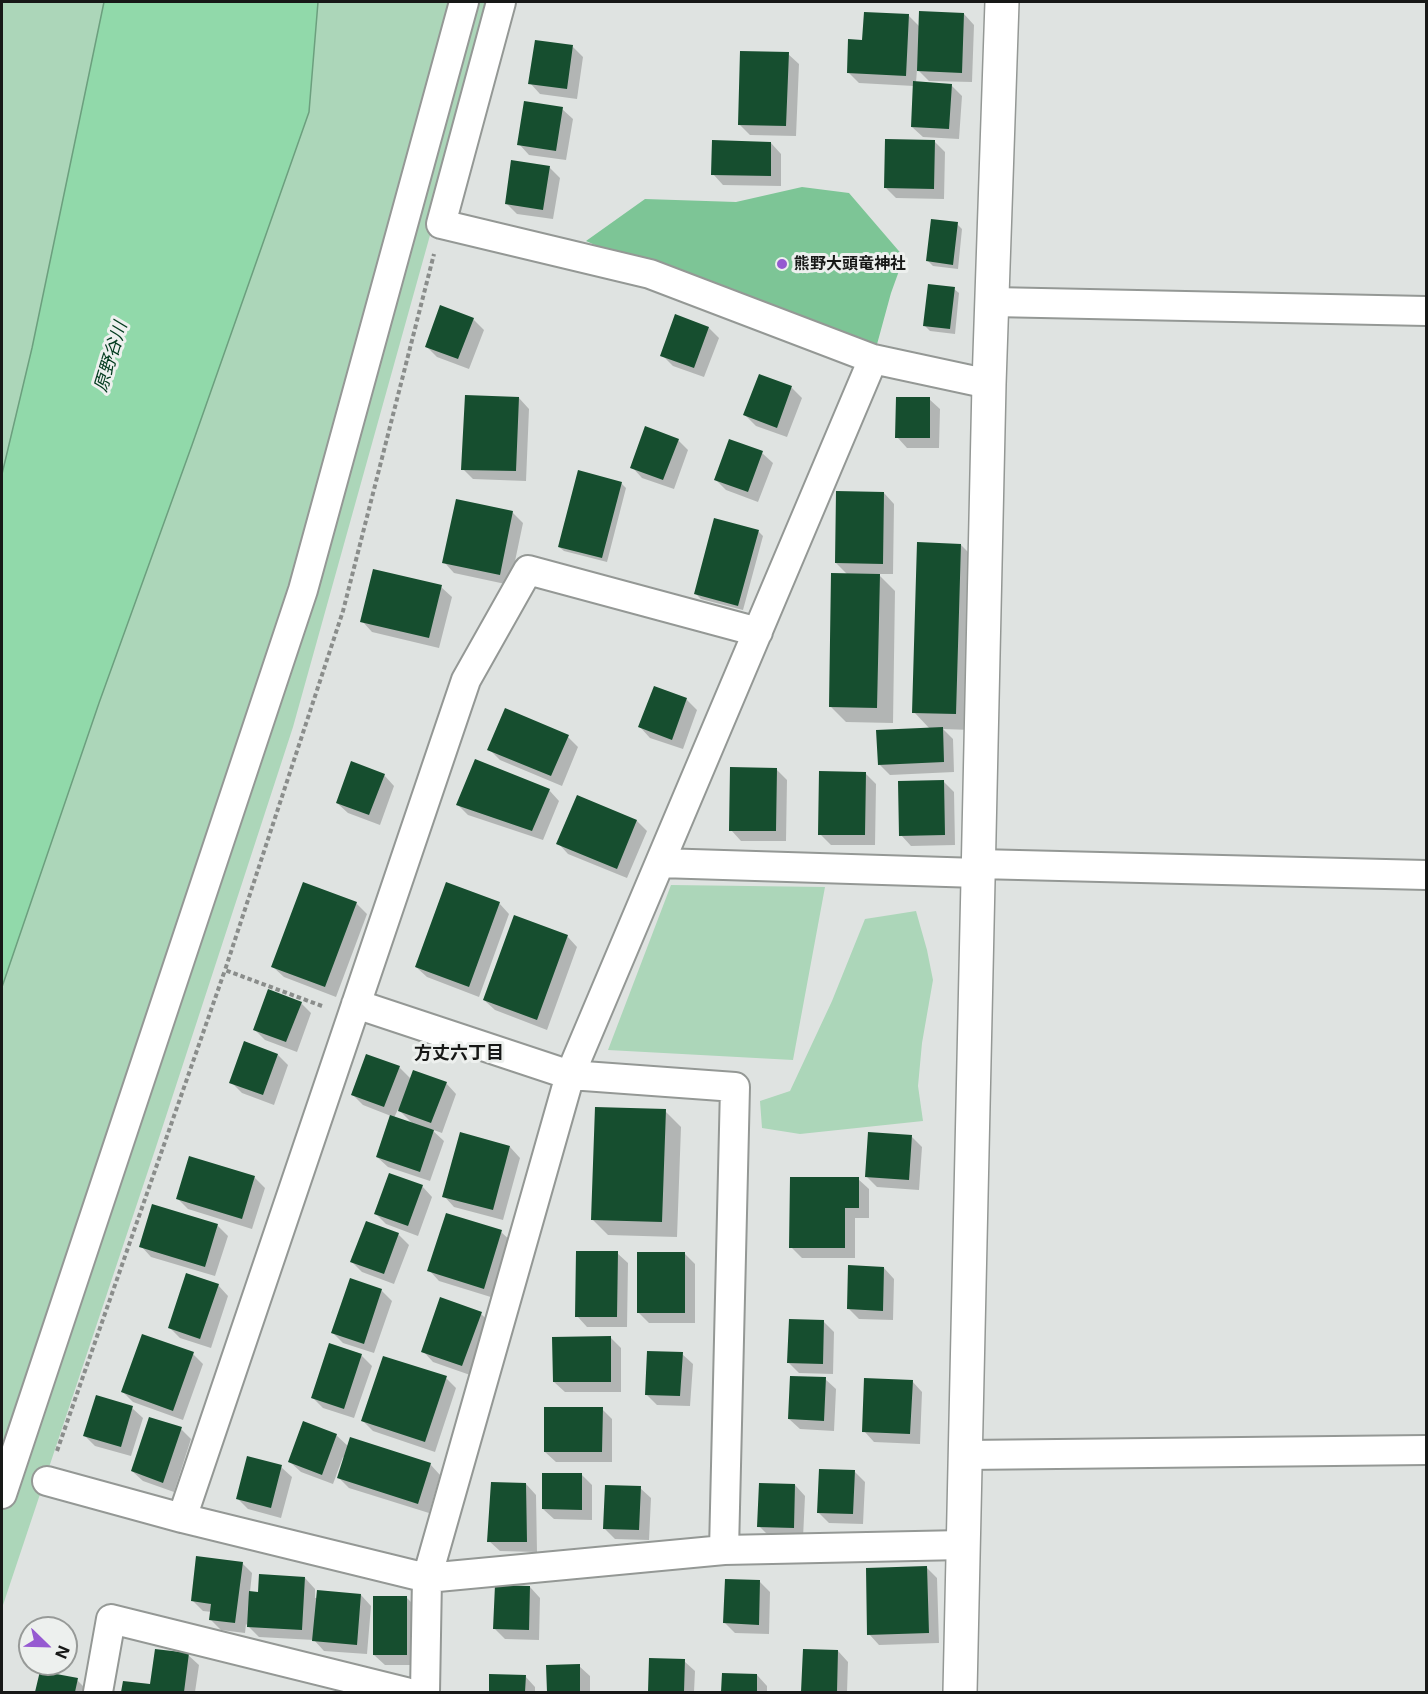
<!DOCTYPE html>
<meta charset="utf-8">
<style>
body{margin:0}
#map{position:relative;width:1428px;height:1694px;overflow:hidden;background:#dfe3e1;font-family:Inter,sans-serif}
canvas{display:block}
.frame{position:absolute;inset:0;border:3px solid #171817;pointer-events:none}
.north{position:absolute;left:18px;top:1616px;width:60px;height:60px;box-sizing:border-box;background:#edf0ee;border:2px solid #979a98;border-radius:50%;rotate:113deg;font-size:16px;font-weight:700;line-height:24px;text-align:center;color:#171817}
.north::after{content:'';display:block;margin:auto;width:21px;height:27px;background:#965ad1;clip-path:polygon(50% 0,100% 100%,50% 72%,0 100%)}
</style>
<div id="map">
<canvas width="1428" height="1694"></canvas>
<div class="frame"></div>
<div class="north">N</div>
</div>
<script>
const g = document.querySelector('canvas').getContext('2d');
g.lineJoin = 'round';
function fillPath(path, color) { g.fillStyle = color; g.fill(path, 'evenodd'); }
const shape = rows => new Path2D(rows.map(r => 'M' + r).join(''));
function strokePath(path, color, width, dash) { g.strokeStyle = color; g.lineWidth = width; g.lineCap = dash ? 'butt' : 'round'; g.setLineDash(dash || []); g.stroke(path); }
function write(font, color, halo, rows, align = 'center') {
  g.font = font + ' Inter,"Noto Sans JP",sans-serif'; g.lineWidth = 6; g.setLineDash([]); g.textBaseline = 'middle'; g.strokeStyle = halo; g.fillStyle = color; for (const [text, x, y, turn = 0] of rows) {
    g.save(); g.translate(x, y); g.rotate((+turn || 0) * Math.PI / 180); g.textAlign = isNaN(turn) ? turn : align; if (halo) g.strokeText(text, 0, 0); g.fillText(text, 0, 0); g.restore();
  }
}
const green = shape([
 [2,2,495,2,293,727,155,1150,2,1608],
 [671,885,825,887,793,1060,608,1050],
 [916,911,927,950,933,980,922,1043,918,1086,923,1121,800,1134,762,1128,760,1101,790,1091,832,1001,865,919]
]);
const forest = shape([
 [802,187,849,193,904,257,891,293,873,359,719,300,586,241,645,199,736,202]
]);
const water = shape([
 [104,2,318,2,309,112,192,445,99,703,2,987,2,474,32,348,104,2]
]);
const shadow = shape([
 [964,14,974,25,972,82,929,81,917,69,916,83,951,85,962,96,959,139,923,137,912,127,914,86,859,83,848,72,863,41,908,15,920,27],
 [573,47,583,57,577,99,540,94,530,83],
 [788,54,799,64,796,136,750,135,739,124],
 [562,109,573,119,566,160,529,155,519,144],
 [935,142,945,152,944,199,896,198,885,187],
 [771,143,781,154,781,186,723,185,713,174],
 [549,167,560,178,553,219,517,214,506,203],
 [957,224,962,229,958,269,933,266,928,261],
 [954,289,959,293,955,334,930,331,925,326],
 [473,319,484,330,469,369,437,357,427,347],
 [709,328,719,338,704,377,673,366,662,355],
 [759,376,792,388,802,398,787,437,756,426,745,415],
 [519,398,529,409,526,481,473,479,463,469],
 [929,399,940,409,939,448,907,448,897,437],
 [678,440,688,450,674,489,642,478,632,467],
 [762,453,773,463,758,502,726,490,716,480],
 [621,483,626,488,607,562,564,551,559,547],
 [884,493,894,504,893,574,878,574,895,591,893,723,846,722,830,706,848,575,836,563],
 [512,512,523,523,510,585,454,573,444,562],
 [758,531,763,536,743,610,701,599,696,594],
 [961,545,977,561,971,730,943,729,953,739,954,772,890,775,879,764,930,729,914,712],
 [441,587,452,597,439,648,372,632,362,621],
 [686,699,697,710,683,749,650,738,640,727],
 [568,737,578,747,562,786,500,760,489,749],
 [776,769,787,780,786,841,741,841,731,830],
 [865,773,876,784,875,845,831,845,820,834],
 [384,775,394,786,380,825,348,813,337,803],
 [943,781,954,792,955,845,911,846,901,835],
 [549,790,559,801,543,840,468,815,458,805],
 [578,796,637,821,647,831,627,878,568,854,558,843],
 [356,903,367,914,336,997,284,977,273,967],
 [499,903,509,914,479,997,427,977,416,967],
 [567,936,577,947,547,1030,495,1010,484,1000],
 [301,1003,311,1013,297,1052,265,1040,255,1030],
 [278,1055,288,1065,274,1105,242,1093,231,1082],
 [399,1067,411,1079,446,1083,456,1094,442,1133,431,1129,444,1141,430,1181,388,1167,377,1157,391,1116,363,1105,353,1095],
 [398,1109,413,1124,394,1118],
 [665,1111,681,1127,677,1237,608,1235,592,1219],
 [911,1136,922,1147,919,1190,877,1187,866,1176],
 [510,1147,520,1158,503,1220,454,1207,444,1196],
 [254,1177,265,1188,252,1229,188,1209,178,1199],
 [858,1179,869,1189,869,1218,855,1218,855,1258,802,1258,791,1247],
 [422,1186,432,1197,418,1236,386,1224,375,1213],
 [447,1214,501,1232,512,1242,494,1298,439,1281,429,1270],
 [217,1225,228,1236,215,1276,151,1257,141,1246],
 [398,1234,409,1245,394,1284,362,1272,352,1262],
 [617,1253,628,1263,627,1327,587,1327,577,1316],
 [685,1254,695,1264,695,1323,649,1323,638,1312],
 [884,1268,894,1279,893,1320,859,1319,848,1308],
 [218,1285,228,1296,211,1348,180,1338,169,1327],
 [381,1290,392,1301,374,1353,343,1343,333,1333],
 [481,1314,492,1324,473,1376,433,1362,423,1351],
 [824,1322,834,1332,833,1374,799,1373,788,1362],
 [611,1338,621,1348,621,1392,565,1392,554,1382],
 [193,1354,203,1364,183,1420,133,1402,123,1392],
 [682,1354,693,1364,690,1406,657,1405,646,1394],
 [361,1355,372,1366,354,1418,323,1408,313,1398],
 [446,1378,456,1388,435,1452,373,1431,363,1421],
 [825,1379,836,1389,834,1431,800,1429,789,1419],
 [912,1381,922,1392,920,1444,874,1442,864,1431],
 [132,1408,143,1418,131,1456,95,1446,85,1436],
 [602,1409,612,1419,612,1462,556,1462,545,1452],
 [181,1429,191,1439,174,1492,143,1481,132,1471],
 [336,1435,349,1447,430,1464,440,1475,429,1513,349,1488,339,1478,345,1458,343,1457,333,1484,301,1472,290,1462],
 [281,1467,292,1477,281,1518,248,1509,238,1499],
 [855,1472,865,1482,863,1524,829,1523,818,1512],
 [582,1475,592,1485,592,1520,554,1519,543,1509],
 [526,1484,536,1495,537,1552,500,1551,489,1541],
 [795,1485,805,1496,803,1538,770,1537,759,1526],
 [640,1488,651,1498,649,1540,615,1539,604,1528],
 [242,1563,252,1573,250,1592,260,1593,305,1578,315,1589,315,1598,361,1595,371,1606,367,1654,324,1651,314,1640,259,1637,246,1624,245,1633,221,1630,211,1620,212,1612,203,1611,193,1601],
 [926,1567,937,1578,939,1643,879,1645,869,1634],
 [760,1582,770,1592,769,1634,735,1633,724,1622],
 [530,1587,540,1598,539,1640,505,1639,494,1628],
 [406,1597,417,1608,417,1665,385,1665,374,1655],
 [804,1650,838,1651,848,1662,847,1692,802,1692],
 [188,1655,199,1665,195,1692,123,1692,124,1682,151,1686],
 [650,1659,684,1661,695,1671,694,1692,649,1692],
 [548,1666,579,1666,590,1676,590,1692,548,1692],
 [41,1672,77,1680,87,1690,87,1692,37,1692],
 [723,1674,757,1675,767,1686,767,1692,722,1692],
 [491,1675,525,1676,535,1687,535,1692,490,1692]
]);
const building = shape([
 [919,11,964,13,962,73,917,71],
 [864,12,909,14,906,76,847,73,848,39,862,40],
 [535,40,573,45,567,89,528,84],
 [740,51,789,52,786,126,738,125],
 [913,81,952,84,949,129,911,127],
 [524,101,563,107,556,151,517,145],
 [885,139,935,140,934,189,884,188],
 [712,140,771,142,771,176,711,175],
 [511,160,550,166,543,210,505,204],
 [931,219,958,222,953,265,926,261],
 [928,284,955,287,950,329,923,326],
 [440,305,474,318,458,359,425,347],
 [675,314,709,327,694,368,660,356],
 [759,374,792,386,777,428,743,415],
 [465,395,519,397,516,471,461,470],
 [896,397,930,397,930,438,895,438],
 [645,426,679,439,663,480,630,468],
 [729,439,763,451,748,492,714,480],
 [578,470,622,482,602,558,558,547],
 [836,491,884,492,883,564,835,563],
 [456,499,513,511,500,575,442,563],
 [714,518,759,530,738,606,694,594],
 [917,542,961,544,956,714,912,713],
 [373,569,442,585,429,638,360,622],
 [831,573,880,574,877,708,829,707],
 [654,686,687,698,672,740,638,727],
 [505,708,569,735,551,776,487,750],
 [943,727,944,762,878,765,876,730],
 [475,759,550,789,532,831,456,805],
 [351,761,385,774,369,815,336,803],
 [730,767,777,768,776,831,729,831],
 [819,771,866,772,865,835,818,835],
 [944,780,945,835,899,836,898,781],
 [577,795,637,820,617,869,556,844],
 [303,882,357,902,325,987,271,967],
 [446,882,500,902,469,987,415,967],
 [514,915,568,935,537,1020,483,1000],
 [268,989,302,1002,286,1042,253,1030],
 [244,1041,278,1054,263,1095,229,1083],
 [366,1054,400,1066,384,1107,351,1095],
 [413,1070,447,1082,431,1123,398,1111],
 [595,1107,666,1109,662,1222,591,1220],
 [390,1115,434,1130,420,1172,376,1157],
 [460,1132,510,1146,493,1210,442,1197],
 [868,1132,912,1135,909,1180,865,1177],
 [189,1156,255,1176,242,1219,176,1199],
 [389,1173,423,1185,408,1226,374,1214],
 [790,1177,859,1177,859,1208,845,1208,845,1248,789,1248],
 [152,1204,218,1224,205,1267,139,1247],
 [446,1213,502,1230,484,1289,427,1271],
 [366,1221,399,1233,384,1274,350,1262],
 [576,1251,618,1251,617,1317,575,1317],
 [637,1252,685,1252,685,1313,637,1313],
 [848,1265,884,1267,883,1311,847,1309],
 [186,1273,219,1284,200,1339,168,1328],
 [350,1278,382,1289,364,1344,331,1333],
 [440,1297,482,1312,462,1366,421,1352],
 [789,1319,824,1320,823,1364,787,1363],
 [142,1334,194,1352,173,1411,121,1392],
 [611,1336,611,1382,553,1382,552,1337],
 [329,1343,362,1354,344,1409,311,1398],
 [647,1351,683,1352,680,1396,645,1395],
 [383,1356,447,1376,425,1442,361,1421],
 [790,1376,826,1377,824,1421,788,1419],
 [864,1378,913,1380,910,1434,862,1432],
 [96,1395,133,1406,121,1447,83,1436],
 [544,1407,603,1407,602,1452,544,1452],
 [149,1417,182,1427,163,1483,131,1471],
 [303,1421,337,1434,322,1475,288,1462],
 [350,1437,431,1463,418,1504,337,1478],
 [247,1456,282,1465,271,1508,236,1499],
 [819,1469,855,1470,853,1514,817,1513],
 [542,1473,582,1473,582,1510,542,1509],
 [491,1482,526,1483,527,1542,487,1542],
 [759,1483,795,1484,794,1528,757,1527],
 [605,1485,641,1486,639,1530,603,1529],
 [196,1556,243,1562,235,1623,209,1620,211,1604,191,1601],
 [927,1566,929,1633,867,1635,866,1568],
 [259,1574,305,1577,302,1630,247,1627,249,1591,258,1592],
 [725,1579,760,1580,759,1625,723,1623],
 [495,1585,530,1586,529,1630,493,1629],
 [317,1590,361,1594,357,1645,312,1641],
 [373,1596,407,1596,407,1655,373,1655],
 [155,1649,189,1653,184,1692,121,1692,123,1681,150,1684],
 [803,1649,838,1650,837,1692,801,1692],
 [649,1658,685,1659,684,1692,648,1692],
 [580,1664,580,1692,547,1692,546,1665],
 [40,1671,78,1678,75,1692,35,1692],
 [722,1673,757,1674,757,1692,721,1692],
 [489,1674,526,1675,525,1692,489,1692]
]);
const path = shape([
 [322,1006,225,970,343,611,434,254],
 [57,1451,225,970]
]);
const minor = shape([
 [501,2,441,224,650,274,873,359,989,384],
 [993,302,1426,311],
 [660,863,978,873],
 [978,864,1426,875],
 [356,1004,570,1075,735,1087,724,1550],
 [965,1455,1426,1450],
 [47,1481,182,1518,427,1578,724,1550,963,1545],
 [2,1494,303,590,464,2],
 [182,1518,466,680,528,570,758,632],
 [98,1692,111,1619,406,1692],
 [425,1692,427,1578,570,1075,873,359]
]);
const tertiary = shape([
 [960,1692,989,384,1002,2]
]);
const markers = [
 [782,264,6,"#965ad1"]
];
const poiNames = [
 ["熊野大頭竜神社",794,264]
];
const waterNames = [
 ["原野谷川",111,357,-73]
];
const neighbourhoodNames = [
 ["方丈六丁目",459,1054]
];
fillPath(green, '#acd6b9');
fillPath(forest, '#7dc596');
fillPath(water, '#91d9aa');
strokePath(water, '#6c9f7e', 1.5);
fillPath(shadow, '#0003');
fillPath(building, '#164e2f');
strokePath(minor, '#949895', 32);
strokePath(tertiary, '#949895', 36);
strokePath(path, '#8a8d8b', 4, [4.5, 3]);
strokePath(minor, '#fff', 28);
strokePath(tertiary, '#fff', 33);
for (const [x, y, r, color] of markers) { const dot = new Path2D(); dot.arc(x, y, r, 0, 2 * Math.PI); g.fillStyle = color; g.fill(dot); strokePath(dot, '#edf0ee', 2); }
write('bold 16px', '#171817', '#edf0ee', poiNames, 'left');
write('italic 18px', '#003a1d', '#edf0ee', waterNames);
write('bold 18px', '#171817', '#edf0ee', neighbourhoodNames);
</script>
